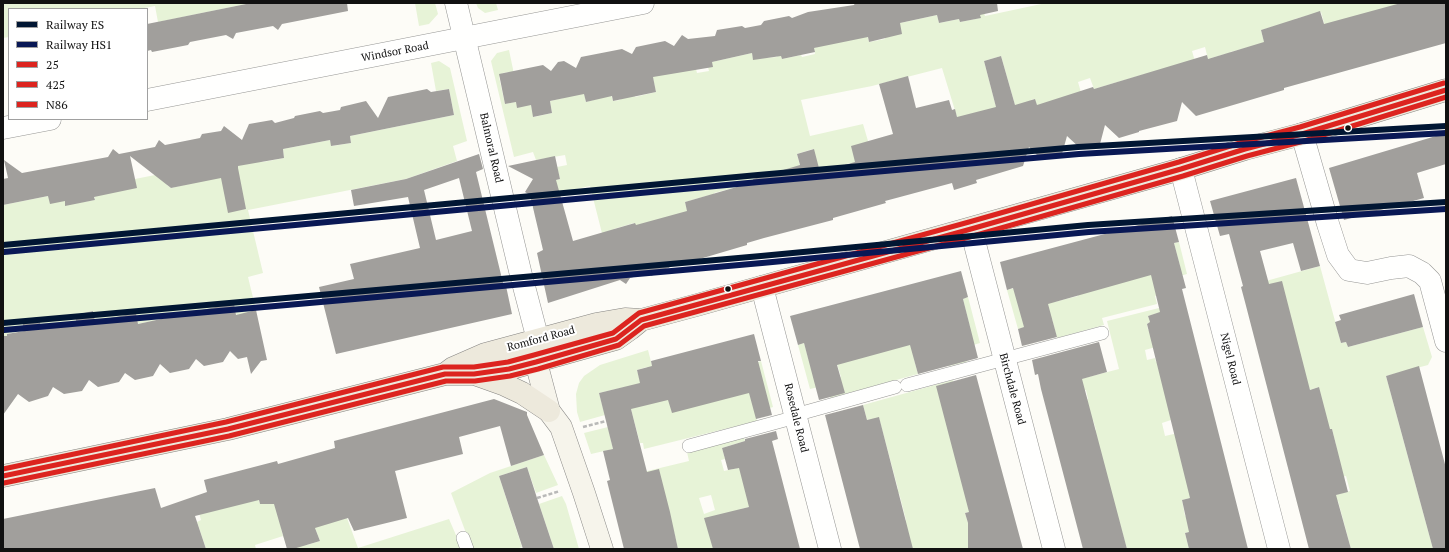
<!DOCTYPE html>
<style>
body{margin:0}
#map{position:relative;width:1449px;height:552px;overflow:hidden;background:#fdfcf7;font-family:"PT Serif",serif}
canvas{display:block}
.frame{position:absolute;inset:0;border:4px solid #111;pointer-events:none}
.legend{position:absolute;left:8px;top:8px;width:140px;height:112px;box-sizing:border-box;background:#fff;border:1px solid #a0a0a0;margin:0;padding:5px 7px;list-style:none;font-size:12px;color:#111}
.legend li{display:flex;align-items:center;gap:8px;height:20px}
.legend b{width:20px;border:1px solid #a0a0a0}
</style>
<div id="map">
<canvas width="1449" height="552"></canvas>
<div class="frame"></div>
<ul class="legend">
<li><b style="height:5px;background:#011633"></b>Railway ES</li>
<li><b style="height:5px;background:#091855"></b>Railway HS1</li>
<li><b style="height:5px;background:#dc241f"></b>25</li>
<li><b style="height:5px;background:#dc241f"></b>425</li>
<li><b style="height:5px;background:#dc241f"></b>N86</li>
</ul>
</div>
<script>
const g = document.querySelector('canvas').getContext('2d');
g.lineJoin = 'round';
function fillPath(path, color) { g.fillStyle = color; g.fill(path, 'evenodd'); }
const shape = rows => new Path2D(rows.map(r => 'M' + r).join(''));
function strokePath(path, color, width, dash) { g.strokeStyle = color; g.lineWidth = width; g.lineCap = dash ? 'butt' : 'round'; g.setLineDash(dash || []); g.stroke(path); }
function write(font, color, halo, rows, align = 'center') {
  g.font = font + ' "PT Serif",serif'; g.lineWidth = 4; g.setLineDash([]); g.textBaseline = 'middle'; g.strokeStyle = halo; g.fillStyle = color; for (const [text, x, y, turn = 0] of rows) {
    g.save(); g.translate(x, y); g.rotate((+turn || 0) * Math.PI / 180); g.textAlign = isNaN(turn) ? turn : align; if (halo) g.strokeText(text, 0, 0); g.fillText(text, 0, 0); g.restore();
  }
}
const green = shape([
 [3,3,251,3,158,22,155,6,139,9,9,9,9,37,3,38],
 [415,3,435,3,438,14,429,24,419,26],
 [476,3,496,3,498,10,485,13,478,8],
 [1046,3,1403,3,1330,45,1321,12,1295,19,1304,53,1275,26,1261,30,1270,63,1256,45,1242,49,1230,52,1230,74,1225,54,1208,59,1205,47,1192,51,1201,82,1145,74,1094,89,1090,78,1078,82,1087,113,1037,105,1034,99,1031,100,1032,104,1017,112,1001,56,984,61,1004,137,957,117,942,68,872,86,801,100,810,136,863,124,868,141,860,182,850,163,825,171,826,192,813,149,797,154,803,178,762,211,745,185,714,193,722,223,710,195,685,202,693,231,640,239,634,223,614,229,618,246,606,249,590,186,558,193,555,180,560,179,557,167,567,165,565,155,536,160,533,152,514,157,491,61,497,53,509,50,514,74,512,74,509,72,503,73,499,77,505,104,516,102,531,105,534,117,552,113,550,101,563,98,562,92,583,88,586,102,611,95,613,101,620,100,632,84,635,97,656,92,652,74,695,65,697,73,709,71,708,67,712,62,752,53,753,59,777,57,779,48,782,59,801,55,802,57,815,54,814,48,866,30,869,42,885,39,882,27,900,23,937,15,939,23,959,19,960,22,980,18,978,6,982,5,985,16],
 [439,61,450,68,467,141,453,146,457,161,406,179,248,210,263,273,248,277,256,310,239,327,234,304,138,324,136,312,131,313,102,355,93,311,75,315,78,336,60,365,52,326,41,328,39,317,22,320,24,331,7,334,7,336,3,336,3,205,48,196,65,201,65,205,95,200,93,191,135,179,165,173,167,185,171,188,193,183,205,174,238,168,236,156,263,162,284,158,283,149,330,140,332,146,351,143,350,136,454,115,449,89,436,91,431,63],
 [1179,242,1187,274,1169,279,1173,291,1155,296,1157,304,1102,318,1104,325,1057,338,1052,319,1018,329,1007,290,1047,279,1054,302,1078,296,1072,272,1180,266,1174,243],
 [1320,266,1341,343,1346,342,1348,347,1423,327,1432,357,1428,365,1386,376,1433,549,1351,549,1338,501,1323,504,1322,498,1350,491,1346,476,1339,478,1336,445,1332,429,1320,432,1319,387,1310,390,1266,281],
 [968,297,980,343,963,348,967,362,949,366,946,351,914,359,918,374,830,398,827,385,810,389,798,345,804,343,812,371,841,377,837,364,970,328,963,299],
 [1159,308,1162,312,1148,316,1150,322,1147,324,1148,330,1152,330,1170,343,1145,350,1147,360,1155,358,1156,362,1161,361,1171,420,1162,423,1165,436,1178,433,1178,448,1180,455,1210,493,1182,500,1185,516,1217,525,1185,533,1189,549,1127,549,1093,430,1096,430,1093,420,1090,421,1084,401,1088,399,1086,390,1082,391,1065,383,1119,369,1107,321],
 [648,350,661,401,761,361,773,407,755,413,757,421,644,449,643,443,640,443,625,387,599,393,605,415,580,422,577,412,576,394,579,383,584,376,600,365],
 [647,367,641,384,637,370],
 [953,380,986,507,965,513,968,523,972,522,979,549,901,549,881,527,906,520,899,493,873,500,898,489,879,418,867,420,863,405],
 [608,427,613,449,591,454,584,433],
 [744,437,745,441,722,448,725,459,721,460,724,471,751,465,761,504,741,509,743,520,746,549,678,549,674,532,635,474,689,461,687,452],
 [711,495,715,510,704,514,699,498],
 [544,455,558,485,536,493,527,467,499,476,522,547,516,549,472,549,451,493,490,473],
 [256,492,260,504,295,495,347,518,358,548,449,519,462,549,288,549,283,536,255,545,256,549,206,549,197,522,201,520,197,506],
 [302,522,315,528,320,541,307,545,302,531,283,536,281,528],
 [562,496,566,504,579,549,554,549,539,504]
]);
const building = shape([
 [251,3,347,3,348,11,282,24,278,30,273,26,236,33,233,39,226,35,190,42,188,45,152,52,151,50,147,51,147,24],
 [855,3,997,3,998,11,980,15,981,18,960,22,959,19,939,23,937,15,900,23,902,34,869,42,868,37,814,48,815,52,782,59,781,56,753,60,752,53,712,62,713,67,653,77,656,92,613,101,612,96,586,102,584,94,550,101,552,113,533,117,531,105,517,108,516,102,505,104,499,74,543,65,551,71,558,62,564,61,576,68,581,57,622,49,632,54,636,47,665,41,674,46,682,35,688,39,715,36,717,30,742,26,745,28,761,25,764,21,789,16,792,18,808,12,854,5],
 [1401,3,1446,3,1446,43,1284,88,1284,90,1196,116,1182,102,1177,121,1139,131,1139,132,1119,138,1105,125,1100,144,1081,149,1067,136,1062,154,1042,160,1029,147,1023,166,976,180,977,183,954,190,952,183,900,197,885,201,886,203,833,218,833,220,764,238,747,243,747,245,686,263,684,262,671,265,669,268,655,272,652,276,646,273,637,276,630,278,626,284,620,280,548,303,537,253,543,250,530,195,525,192,533,179,508,166,555,156,560,179,556,180,573,241,635,223,636,225,687,211,685,202,754,182,753,179,800,165,797,154,814,149,820,172,855,162,851,146,893,134,879,84,908,76,916,108,949,100,952,110,955,109,957,117,996,107,984,61,1001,56,1015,105,1035,99,1037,105,1093,87,1094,89,1207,55,1208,59,1264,42,1261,30,1308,15,1320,11,1324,24],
 [427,89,431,92,449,89,454,115,350,136,351,143,331,146,330,140,283,149,284,158,238,166,238,168,246,209,228,213,221,178,171,188,130,156,137,188,94,197,95,200,65,206,65,201,50,204,48,196,3,205,3,179,8,178,4,160,22,173,108,157,113,149,119,154,155,147,159,140,165,145,200,138,202,134,221,131,224,126,242,140,249,124,272,120,275,123,294,118,295,116,320,111,323,113,340,110,341,107,366,101,378,118,388,97],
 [1446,133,1446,164,1417,173,1424,198,1344,220,1329,168],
 [479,154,483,169,476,172,504,287,506,286,512,314,336,354,319,287,354,279,350,264,420,248,408,197,354,206,351,190,406,179],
 [459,178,472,231,436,240,424,190],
 [1296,178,1320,266,1301,271,1293,243,1260,251,1269,284,1282,281,1310,390,1319,387,1330,429,1332,429,1348,492,1336,495,1351,549,1309,549,1245,302,1241,287,1243,286,1229,234,1220,236,1210,201],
 [1172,216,1179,242,1174,243,1186,288,1182,289,1248,549,1189,549,1185,533,1189,532,1182,500,1190,498,1147,324,1150,322,1148,316,1160,312,1151,275,1048,304,1057,337,1022,346,1018,329,1024,327,1013,288,1007,290,1000,262],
 [961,271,968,297,963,299,978,358,918,374,910,345,837,365,845,393,819,400,804,343,798,345,790,316],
 [1414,294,1423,327,1348,347,1346,342,1341,343,1335,322,1341,320,1339,315],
 [234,303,236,315,256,310,267,360,261,361,251,374,247,357,238,359,230,351,223,362,204,366,196,359,189,369,170,373,160,364,153,376,135,380,125,373,119,382,98,387,89,380,82,391,64,394,53,387,48,396,29,402,18,394,3,415,3,336,7,336,7,334,24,331,22,320,39,317,41,328,76,321,75,315,93,311,95,321,136,313,138,324],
 [754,334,761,361,758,361,772,415,756,419,749,393,672,413,668,400,631,409,647,472,659,469,670,512,678,549,624,549,607,481,610,480,603,451,613,449,599,393,640,383,637,370,652,366,651,361],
 [1099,342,1107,372,1082,379,1127,549,1083,549,1041,389,1038,374,1035,375,1032,360],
 [1419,366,1446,468,1446,549,1433,549,1386,376],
 [976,375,984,405,1023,549,968,549,968,523,965,513,969,512,936,386],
 [494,399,527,412,527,415,544,455,511,466,500,426,459,437,463,454,395,471,407,518,354,531,348,518,315,528,320,541,293,549,287,549,274,504,260,504,259,500,195,516,206,549,3,549,3,519,155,488,161,508,207,492,204,480,277,461,278,464,335,448,334,441],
 [863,405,867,420,879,417,913,549,860,549,825,415],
 [776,431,778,439,772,441,800,549,713,549,704,518,749,507,739,468,728,470,722,448,745,441,745,439],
 [527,467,537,498,554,549,523,549,499,476]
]);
const path = shape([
 [583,427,606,421],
 [537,498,560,491]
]);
const service = shape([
 [907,385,1102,333],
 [795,415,895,387],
 [689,446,796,417],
 [463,538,467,549]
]);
const minor = shape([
 [147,100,643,3],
 [3,128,50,119],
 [1302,134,1328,224,1338,255,1349,270,1367,273,1391,268,1409,266,1422,273,1430,281,1446,341],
 [1181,169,1279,549],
 [971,229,1054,549],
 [762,287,830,549]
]);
const tertiary = shape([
 [456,3,521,275,538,340]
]);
const secondary = shape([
 [538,343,536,362,549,411,561,427,584,493,602,549]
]);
const primary = shape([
 [445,374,453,368,485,354,596,324,625,319,641,320,697,305,1181,169,1245,149,1302,134,1446,90],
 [477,375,505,385,522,393,549,411],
 [3,476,228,429,445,374,474,374,509,369,616,339,630,329,641,320]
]);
const bus1 = shape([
 [3,476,228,429,445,374,474,374,509,369,536,362,616,339,641,320,971,229,1181,169,1245,149,1302,134,1446,90]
]);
const bus2 = shape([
 [4,483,229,436,446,381,475,381,510,376,538,369,619,345,644,326,973,236,1183,176,1247,156,1304,141,1446,97]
]);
const bus3 = shape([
 [3,469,226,422,443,367,474,367,508,362,534,355,613,333,639,313,969,222,1179,162,1243,142,1300,127,1444,83]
]);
const rail1 = shape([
 [3,245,758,175,1078,147,1446,126],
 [3,323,761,256,1088,225,1446,202]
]);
const rail2 = shape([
 [4,252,759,182,1079,154,1446,133],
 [4,330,762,263,1089,232,1446,209]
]);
const markers = [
 [1348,128,3.5,"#111"],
 [728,289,3.5,"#111"]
];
const streetNames = [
 ["Windsor Road",395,52,-11],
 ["Balmoral Road",491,148,77],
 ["Romford Road",541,339,-15],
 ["Nigel Road",1230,359,76],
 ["Birchdale Road",1012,389,75],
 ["Rosedale Road",796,418,76]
];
fillPath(green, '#e7f3d7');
fillPath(building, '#a19f9c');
strokePath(service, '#979795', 14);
strokePath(minor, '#979795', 23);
strokePath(tertiary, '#979795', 23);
strokePath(secondary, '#8e8d8b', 23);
strokePath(primary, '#858482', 23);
strokePath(path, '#b9b9b8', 2.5, [4, 2]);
strokePath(service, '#fffffe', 13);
strokePath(minor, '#fffffe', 22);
strokePath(tertiary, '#fffffe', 22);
strokePath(secondary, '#f6f4eb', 22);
strokePath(primary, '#ede9dc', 22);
strokePath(bus1, '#dc241f', 5);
strokePath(bus2, '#dc241f', 5);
strokePath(bus3, '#dc241f', 5);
strokePath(rail1, '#011633', 6);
strokePath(rail2, '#091855', 6);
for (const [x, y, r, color] of markers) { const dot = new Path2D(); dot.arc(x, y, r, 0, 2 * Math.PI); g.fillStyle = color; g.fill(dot); strokePath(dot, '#fff', 1.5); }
write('11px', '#111', '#fff', streetNames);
</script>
